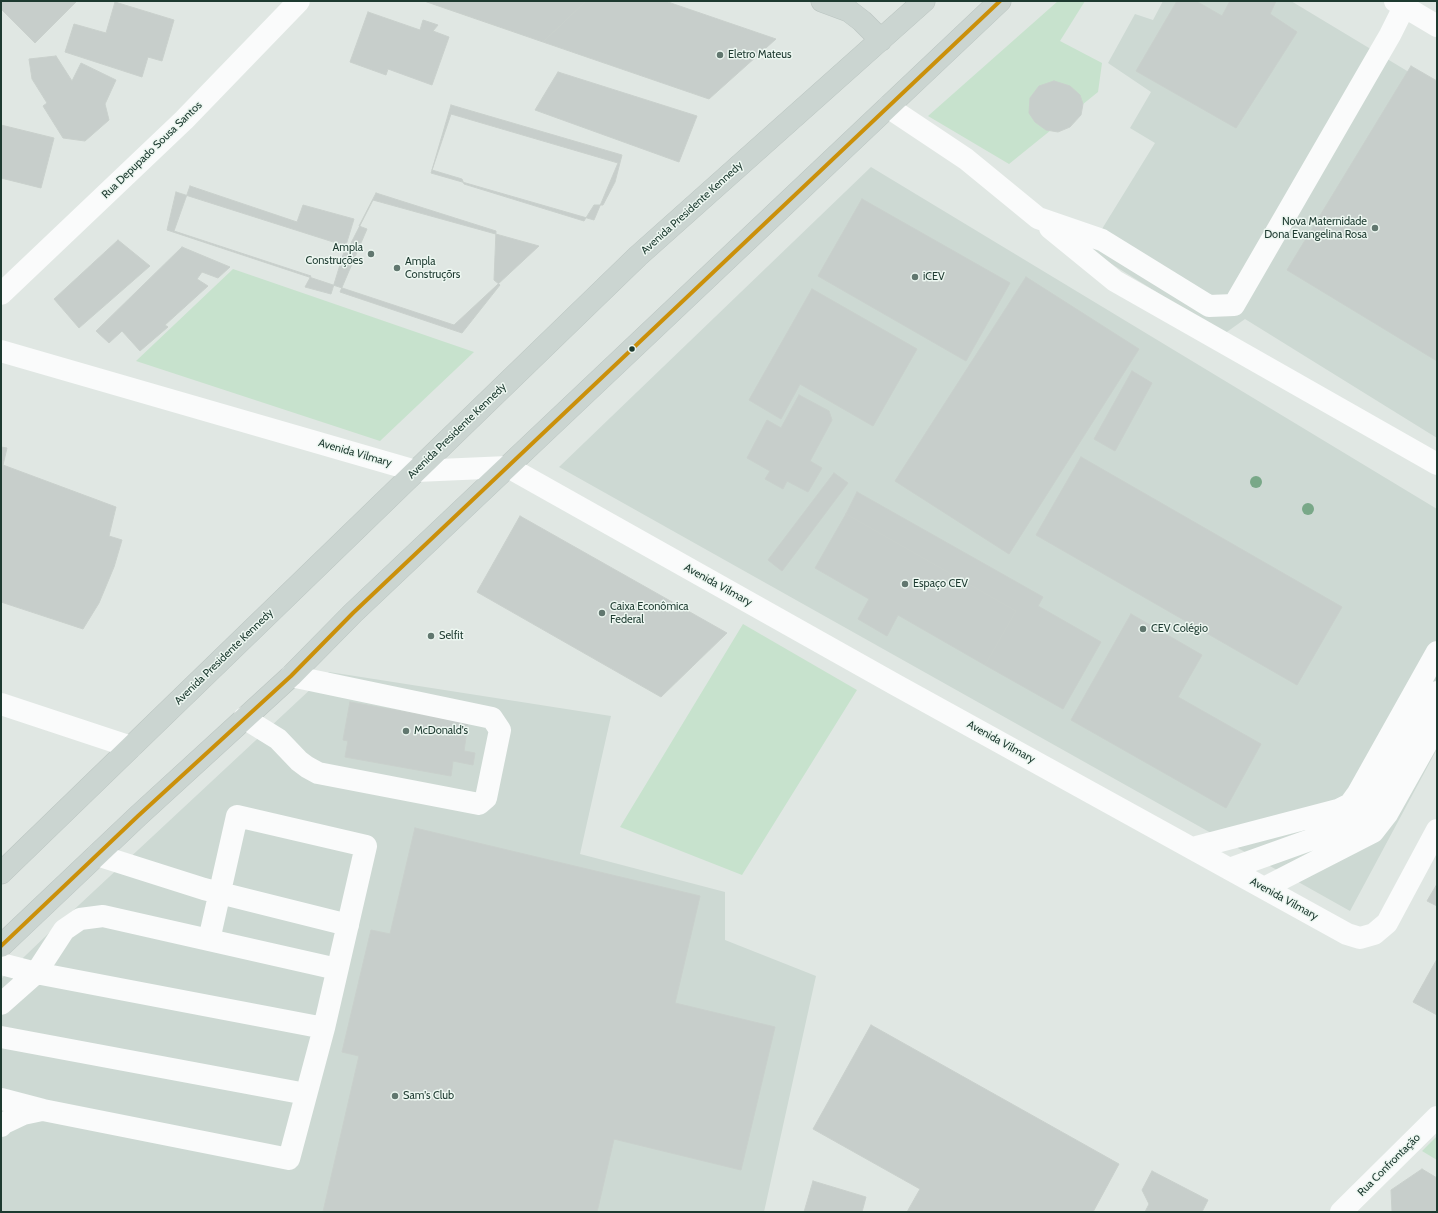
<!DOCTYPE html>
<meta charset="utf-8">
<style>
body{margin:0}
#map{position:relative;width:1438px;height:1213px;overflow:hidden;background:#e0e7e3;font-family:Cabin,sans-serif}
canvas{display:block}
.frame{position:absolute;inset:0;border:2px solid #1d3a30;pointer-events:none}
</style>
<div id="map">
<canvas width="1438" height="1213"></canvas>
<div class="frame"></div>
</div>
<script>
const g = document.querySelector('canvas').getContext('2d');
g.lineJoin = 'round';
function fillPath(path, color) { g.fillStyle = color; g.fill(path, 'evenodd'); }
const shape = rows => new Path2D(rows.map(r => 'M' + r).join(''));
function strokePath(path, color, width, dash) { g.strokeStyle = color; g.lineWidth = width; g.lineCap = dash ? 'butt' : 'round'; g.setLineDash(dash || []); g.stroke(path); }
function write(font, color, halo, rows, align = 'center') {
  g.font = font + ' Cabin,sans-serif'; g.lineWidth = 3; g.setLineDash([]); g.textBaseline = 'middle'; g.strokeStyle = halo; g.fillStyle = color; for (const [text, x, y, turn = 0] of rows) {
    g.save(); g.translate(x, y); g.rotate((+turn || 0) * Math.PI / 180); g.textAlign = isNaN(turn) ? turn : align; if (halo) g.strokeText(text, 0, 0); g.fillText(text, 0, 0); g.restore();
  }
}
const built = shape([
 [1163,1,1291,1,1437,89,1437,438,1245,319,1224,334,1089,250,1155,143,1130,128,1151,92,1108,63,1135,14,1153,20],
 [871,167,1437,509,1437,749,1350,911,559,467],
 [329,672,611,716,580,854,725,892,725,940,816,976,764,1212,1,1212,1,979,50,932]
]);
const green = shape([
 [1058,1,1085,1,1060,41,1102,63,1098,92,1009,164,928,116],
 [233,269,474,352,380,441,136,361],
 [743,624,857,690,742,875,620,827],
 [1437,1136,1437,1160,1422,1151]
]);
const building = shape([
 [1,1,77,1,35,43,1,9,1,1],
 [424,1,586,1,543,42,424,1],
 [586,1,665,1,776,39,709,99,543,42,586,1],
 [1177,1,1196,1,1222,16,1230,1,1276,1,1270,14,1297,32,1236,128,1136,71,1177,1],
 [115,2,174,20,162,61,148,57,142,77,65,52,74,24,106,33,115,2],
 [368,12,420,30,423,20,438,25,433,31,449,37,432,85,388,69,386,75,350,62,368,12],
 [56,56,72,81,81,63,116,80,105,104,109,120,85,141,63,138,43,106,47,103,32,79,29,59,56,56],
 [1411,66,1437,81,1437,361,1287,270,1411,66],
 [558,72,697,116,679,162,535,110,558,72],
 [1054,81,1070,86,1080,95,1083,104,1081,115,1070,127,1058,132,1046,130,1035,122,1029,113,1030,98,1039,86,1054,81],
 [451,105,622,155,615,182,603,205,594,205,584,221,464,184,462,179,432,170,451,105],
 [451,114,618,163,594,220,431,173,451,114],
 [1,125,54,138,41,188,1,178,1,125],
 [190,186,297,222,303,205,354,219,331,294,305,287,311,276,174,231,190,186],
 [176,192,349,247,373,200,539,246,454,325,167,230,176,192],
 [376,193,496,231,494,280,500,285,462,333,340,292,367,229,359,226,376,193],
 [862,199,1010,283,966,361,818,276,862,199],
 [118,240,150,266,79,328,54,299,118,240],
 [182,247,230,267,218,278,202,272,197,279,208,286,165,325,168,327,140,351,122,331,109,343,96,331,182,247],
 [1026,277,1139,349,1009,554,895,481,1026,277],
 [812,289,917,349,873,426,800,384,781,419,749,400,812,289],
 [1132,371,1152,383,1115,451,1094,439,1132,371],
 [799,395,829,411,832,420,810,461,822,468,808,492,787,481,783,489,765,479,770,471,747,458,767,420,781,428,799,395],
 [1,447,7,448,3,465,116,507,109,536,122,540,114,567,99,603,83,629,1,602,1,447],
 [1081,457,1342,607,1297,685,1036,535,1081,457],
 [834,473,848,483,782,571,768,560,834,473],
 [857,492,1043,597,1038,606,1101,642,1063,709,985,665,1016,611,846,514,857,492],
 [846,514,1016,611,985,665,898,615,887,636,858,619,869,599,815,568,846,514],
 [520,516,727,633,661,697,477,592,520,516],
 [1131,614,1202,655,1178,697,1261,744,1226,808,1071,720,1131,614],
 [350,702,468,723,464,751,475,753,473,765,453,761,451,776,345,757,348,741,343,740,350,702],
 [415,828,700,896,675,1003,775,1027,741,1170,614,1139,597,1212,323,1212,359,1056,342,1052,371,930,390,934,415,828],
 [1437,884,1437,906,1427,901,1437,884],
 [1437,959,1437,1015,1413,1002,1437,959],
 [871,1025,1119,1164,1093,1212,907,1212,920,1189,813,1129,871,1025],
 [1422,1169,1437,1178,1437,1212,1392,1212,1391,1190,1422,1169],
 [1152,1171,1208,1200,1202,1212,1145,1212,1149,1204,1142,1190,1152,1171],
 [813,1181,866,1197,862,1212,804,1212,813,1181]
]);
const minor = shape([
 [1395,1,1437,26],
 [888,107,966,159,1038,218,1102,240,1209,306,1234,305,1390,35,1404,7],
 [1050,228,1115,281,1437,464],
 [1,294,184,120,299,1],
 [1,351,416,471,508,467,896,685,1347,934,1360,938,1374,934,1387,923,1437,830],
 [1,704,131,747],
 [244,718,278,739,299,761,307,767,318,773,479,804,486,798,500,730,492,718,291,676],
 [1193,848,1338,810,1350,804,1358,793,1437,652],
 [97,855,204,889,348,925],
 [1229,869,1349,826,1363,818,1374,806,1437,692],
 [1264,888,1373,832,1387,814,1437,725],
 [1,964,36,973,324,1028],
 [1,1004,36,973,64,930,80,919,103,916,337,969],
 [1,1037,306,1094],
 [1,1099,43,1110,289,1159,324,1028,366,846,237,816,209,940],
 [1,1126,4,1123,23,1114,42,1110],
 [1341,1212,1437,1117]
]);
const major = shape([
 [822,1,849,11,862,21,881,40],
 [1,873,638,256,924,1],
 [1,946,138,816,291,676,353,613,1000,1]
]);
const bus1 = shape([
 [1,946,138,816,291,676,353,613,1000,1]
]);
const trees = [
 [1256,482],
 [1308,509]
];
const markers = [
 [720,55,4,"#61776f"],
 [1375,228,4,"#61776f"],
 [371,254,4,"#61776f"],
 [397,268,4,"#61776f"],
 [915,277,4,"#61776f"],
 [632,349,3.5,"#1d3a30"],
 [905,584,4,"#61776f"],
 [602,613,4,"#61776f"],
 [1143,629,4,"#61776f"],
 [431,636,4,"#61776f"],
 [406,731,4,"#61776f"],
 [395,1096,4,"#61776f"]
];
const poiNames = [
 ["Eletro Mateus",728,55],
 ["Nova Maternidade",1367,222,"right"],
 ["Dona Evangelina Rosa",1367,235,"right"],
 ["Ampla",363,248,"right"],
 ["Construções",363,261,"right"],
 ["Ampla",405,262],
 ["Construçõrs",405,275],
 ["iCEV",923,277],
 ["Espaço CEV",913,584],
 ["Caixa Econômica",610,607],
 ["Federal",610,620],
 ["CEV Colégio",1151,629],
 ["Selfit",439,636],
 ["McDonald's",414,731],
 ["Sam's Club",403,1096]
];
const streetNames = [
 ["Rua Depupado Sousa Santos",152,150,-44],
 ["Avenida Presidente Kennedy",692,208,-42],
 ["Avenida Presidente Kennedy",457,431,-44],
 ["Avenida Vilmary",355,453,16],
 ["Avenida Vilmary",718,585,29],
 ["Avenida Presidente Kennedy",224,657,-44],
 ["Avenida Vilmary",1001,742,29],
 ["Avenida Vilmary",1284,899,29],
 ["Rua Confrontação",1389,1165,-45]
];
fillPath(built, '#cdd9d3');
fillPath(green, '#c7e2cd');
fillPath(building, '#c7cecb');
strokePath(building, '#c9d0cc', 1);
strokePath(major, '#bac4c0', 23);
strokePath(minor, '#fafbfb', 22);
strokePath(major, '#cbd5d1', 22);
strokePath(bus1, '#cb900a', 4);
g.fillStyle = '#79a888';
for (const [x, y] of trees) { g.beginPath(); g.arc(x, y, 6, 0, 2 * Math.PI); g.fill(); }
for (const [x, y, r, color] of markers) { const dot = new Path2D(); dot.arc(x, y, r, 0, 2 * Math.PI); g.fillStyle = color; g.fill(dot); strokePath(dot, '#edf7f1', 1.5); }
write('11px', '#1d3a30', '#edf7f1', poiNames, 'left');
write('11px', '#1d3a30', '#edf7f1', streetNames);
</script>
